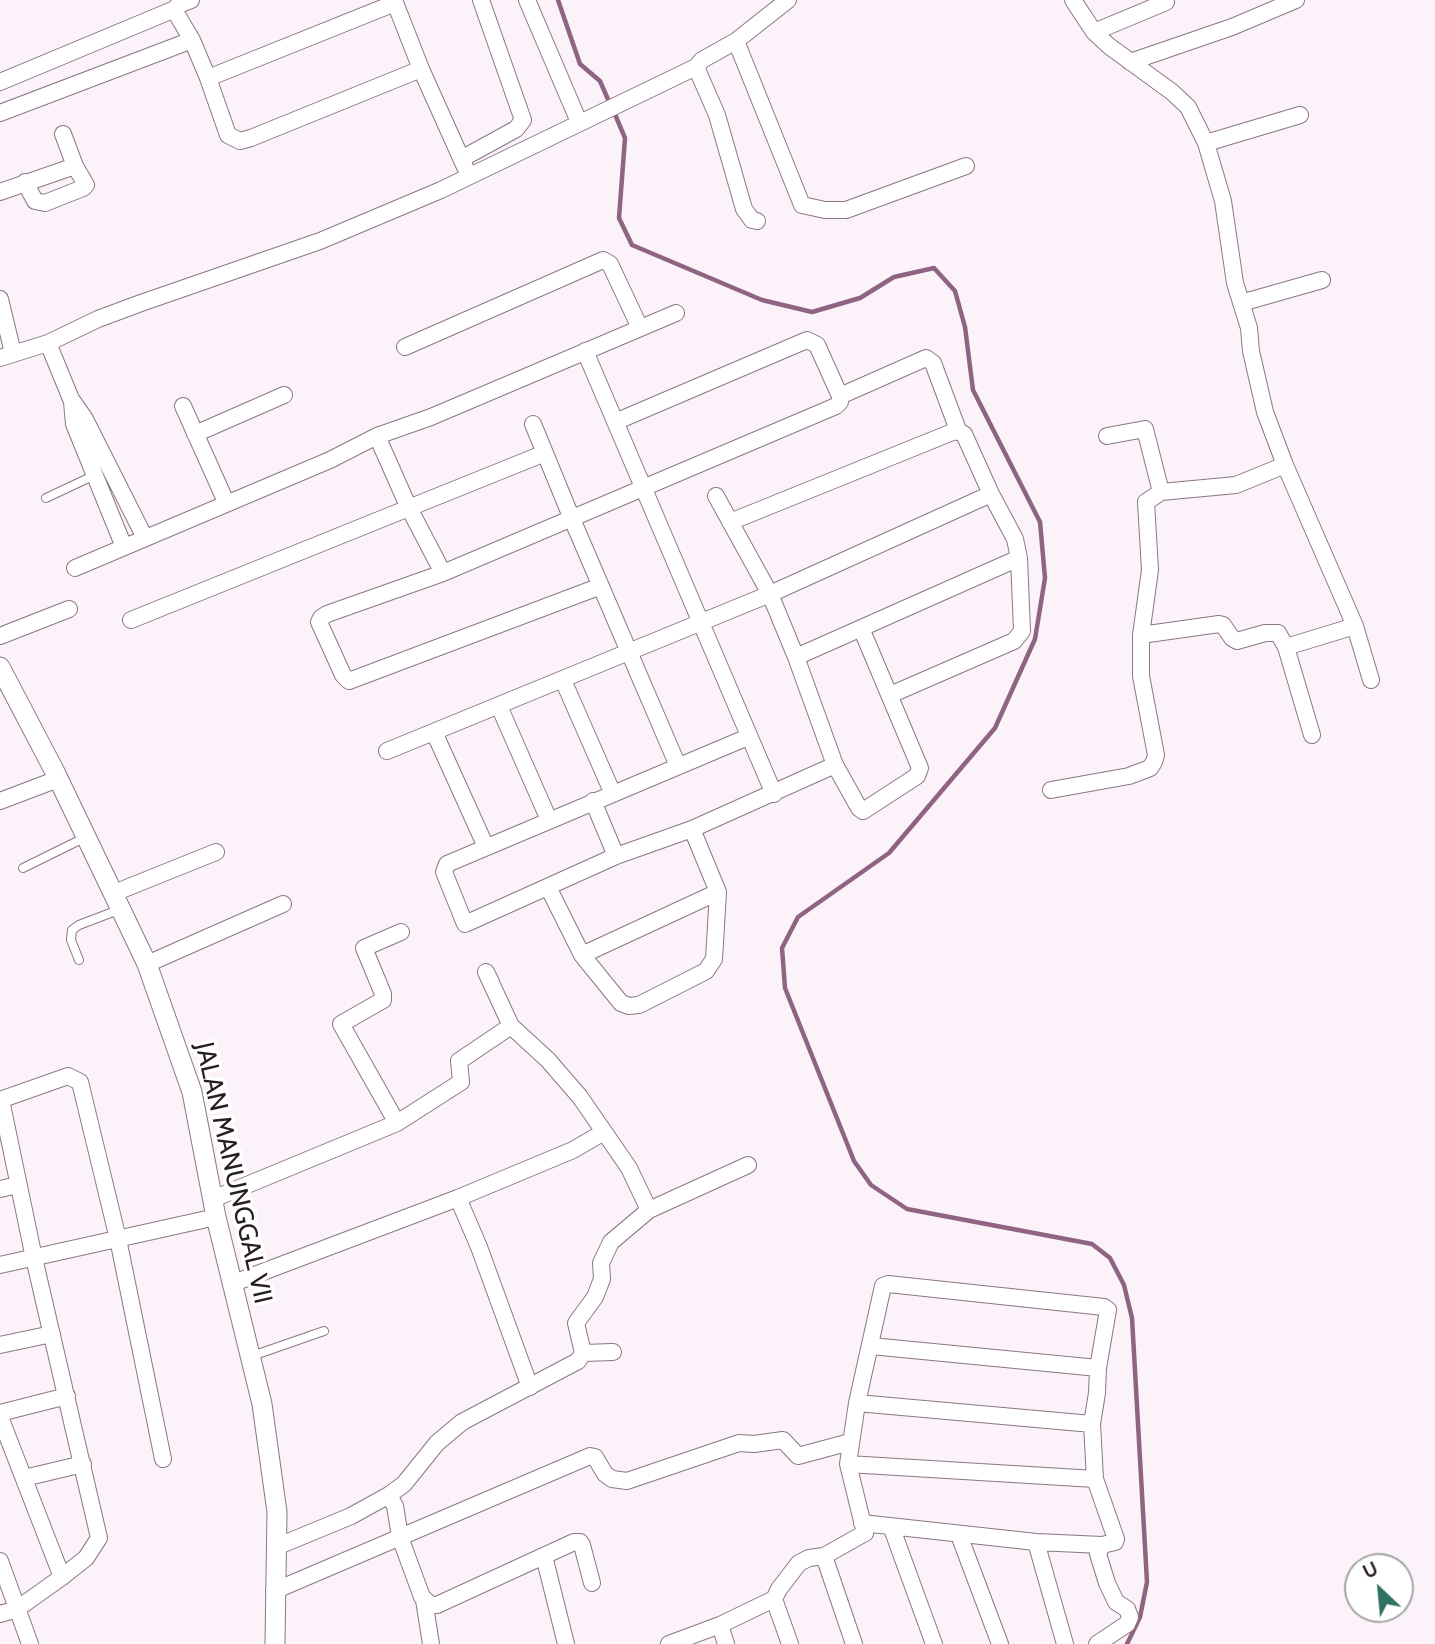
<!DOCTYPE html>
<style>
body{margin:0}
#map{position:relative;width:1435px;height:1644px;overflow:hidden;background:#fcf2f9;font-family:Cabin,sans-serif}
canvas{display:block}
.north{position:absolute;left:1344px;top:1553px;width:70px;height:70px;box-sizing:border-box;background:#fff;border:2px solid #a8a5a7;border-radius:50%;rotate:334deg;font-size:19px;font-weight:700;line-height:28px;text-align:center;color:#261d23}
.north::after{content:'';display:block;margin:auto;width:24px;height:32px;background:#307161;clip-path:polygon(50% 0,100% 100%,50% 72%,0 100%)}
</style>
<div id="map">
<canvas width="1435" height="1644"></canvas>
<div class="north">U</div>
</div>
<script>
const g = document.querySelector('canvas').getContext('2d');
g.lineJoin = 'round';
const shape = rows => new Path2D(rows.map(r => 'M' + r).join(''));
function strokePath(path, color, width, dash) { g.strokeStyle = color; g.lineWidth = width; g.lineCap = dash ? 'butt' : 'round'; g.setLineDash(dash || []); g.stroke(path); }
function write(font, color, halo, rows, align = 'center') {
  g.font = font + ' Cabin,sans-serif'; g.lineWidth = 7; g.setLineDash([]); g.textBaseline = 'middle'; g.strokeStyle = halo; g.fillStyle = color; for (const [text, x, y, turn = 0] of rows) {
    g.save(); g.translate(x, y); g.rotate((+turn || 0) * Math.PI / 180); g.textAlign = isNaN(turn) ? turn : align; if (halo) g.strokeText(text, 0, 0); g.fillText(text, 0, 0); g.restore();
  }
}
const stream = shape([
 [558,0,580,64,600,81,610,104],
 [614,112,625,138,619,218,632,245,762,300,812,312,860,298,894,277,934,268,955,291,965,327,973,390,1040,522,1045,578,1035,639,995,728,889,853,798,917,782,948,785,988,854,1161,871,1185,907,1209,1092,1244,1110,1258,1124,1285,1132,1318,1147,1582,1140,1617,1127,1644]
]);
const service = shape([
 [46,498,95,475],
 [23,868,86,837],
 [79,960,71,940,72,930,79,925,121,909],
 [252,1356,324,1331]
]);
const minor = shape([
 [191,0,178,5,175,9,176,13,192,40,208,78,228,135,240,141,251,138,421,69],
 [394,0,421,69,465,167],
 [527,0,579,122],
 [1073,0,1094,32,1109,46,1172,92,1188,107,1206,143,1223,201,1235,283,1249,328,1251,351,1265,412,1285,465,1355,626,1371,680],
 [1094,32,1166,2],
 [736,41,802,205,825,210,846,210,966,166],
 [1130,62,1232,27,1296,0],
 [696,67,717,115,744,209,752,220,757,221],
 [208,78,395,3],
 [0,82,175,9],
 [0,113,192,40],
 [1206,143,1300,115],
 [463,158,516,129,523,120,481,0],
 [25,182,35,201,45,203,83,188,86,185,75,166],
 [0,192,75,166,63,134],
 [0,299,13,353],
 [1241,303,1322,280],
 [48,343,71,399,85,419,145,538],
 [405,347,603,260,610,264,640,328],
 [585,351,774,794],
 [0,358,48,343,98,319,141,303,320,241,441,190,696,67,702,60,736,41,788,0],
 [840,396,926,358,933,363,958,430],
 [72,402,74,424,124,547],
 [183,406,226,502],
 [533,424,572,519,678,766],
 [195,434,284,395],
 [377,436,408,506,443,573],
 [1107,436,1145,429,1161,492],
 [716,496,770,594,796,657,835,765,859,808,863,811,917,776,920,768,861,628],
 [730,522,955,431,964,434,991,494,1015,539,1019,558,1022,631,1014,641,890,695],
 [75,568,330,460,377,436,431,417,676,313],
 [601,586,349,681,343,675,319,622,321,618,327,614,443,573,836,406,840,402,840,396,817,345,807,340,615,422],
 [131,620,545,453],
 [1141,635,1219,624,1223,625,1232,638,1237,641,1265,633,1278,633,1286,647,1312,735],
 [0,636,69,609],
 [1286,647,1355,626],
 [796,657,1019,558],
 [563,680,613,794],
 [499,706,549,820],
 [434,732,486,847],
 [748,737,447,864,444,872,465,924,616,856,692,829,835,765],
 [387,751,770,594,991,494],
 [1051,790,1129,776,1150,768,1154,762,1156,755,1141,676,1141,635,1150,570,1146,502,1161,492,1236,485,1285,465],
 [0,801,58,779],
 [593,801,616,856],
 [548,887,582,955,621,1003,629,1006,639,1005,706,971,714,959,718,892,692,829],
 [114,893,216,852],
 [582,955,718,892],
 [147,964,283,904],
 [491,982,486,972,511,1026,548,1060,580,1097,629,1168,649,1210],
 [0,1100,68,1076,80,1082,118,1239,163,1459],
 [397,1123,341,1024,383,1000,383,994,364,948,401,932],
 [0,1189,18,1185],
 [458,1198,479,1247,530,1387],
 [213,1199,397,1123,461,1082,459,1061,511,1026],
 [0,1265,216,1217],
 [231,1284,458,1198,573,1150,604,1132],
 [0,1345,52,1334],
 [871,1346,1098,1368],
 [583,1353,613,1352],
 [857,1403,1092,1424],
 [0,1413,67,1396],
 [0,1417,62,1577],
 [848,1464,1095,1479],
 [24,1478,83,1464],
 [389,1495,404,1484,437,1443,462,1422,578,1361,583,1353,576,1323,595,1297,602,1279,601,1263,611,1242,649,1210,748,1165],
 [891,1526,934,1644],
 [959,1535,1000,1644],
 [1036,1542,1065,1644],
 [276,1547,351,1516,389,1495,395,1506,400,1537,422,1597,431,1605,437,1605,574,1542,580,1542,582,1545,592,1583],
 [544,1556,566,1644],
 [824,1556,854,1644],
 [0,1561,30,1644],
 [274,1591,590,1456,595,1457,605,1474,612,1479,627,1481,739,1443,754,1444,783,1440,798,1456,850,1442],
 [774,1599,790,1644],
 [424,1600,431,1644],
 [0,1614,17,1609,62,1577,86,1558,99,1538,34,1258,1,1100],
 [720,1625,726,1644],
 [669,1644,720,1625,774,1599,779,1589,799,1563,809,1558,824,1556,865,1533,848,1464,857,1403,883,1286,888,1284,1104,1307,1108,1310,1098,1368,1097,1393,1092,1424,1095,1479,1116,1539,1115,1542,1102,1545,1036,1542,862,1523],
 [1097,1644,1127,1624,1130,1617,1127,1609,1116,1602,1107,1583,1098,1554,1102,1545]
]);
const tertiary = shape([
 [0,667,55,772,147,964,192,1092,216,1217,262,1404,277,1512,275,1644]
]);
const streetNames = [
 ["JALAN MANUNGGAL VII",233,1173,77]
];
strokePath(stream, '#8f6483', 4.5);
strokePath(service, '#8c7685', 10);
strokePath(minor, '#8c7685', 18);
strokePath(tertiary, '#8c7685', 21);
strokePath(service, '#fff', 8);
strokePath(minor, '#fff', 16);
strokePath(tertiary, '#fff', 19);
write('26px', '#261d23', '#fff', streetNames);
</script>
